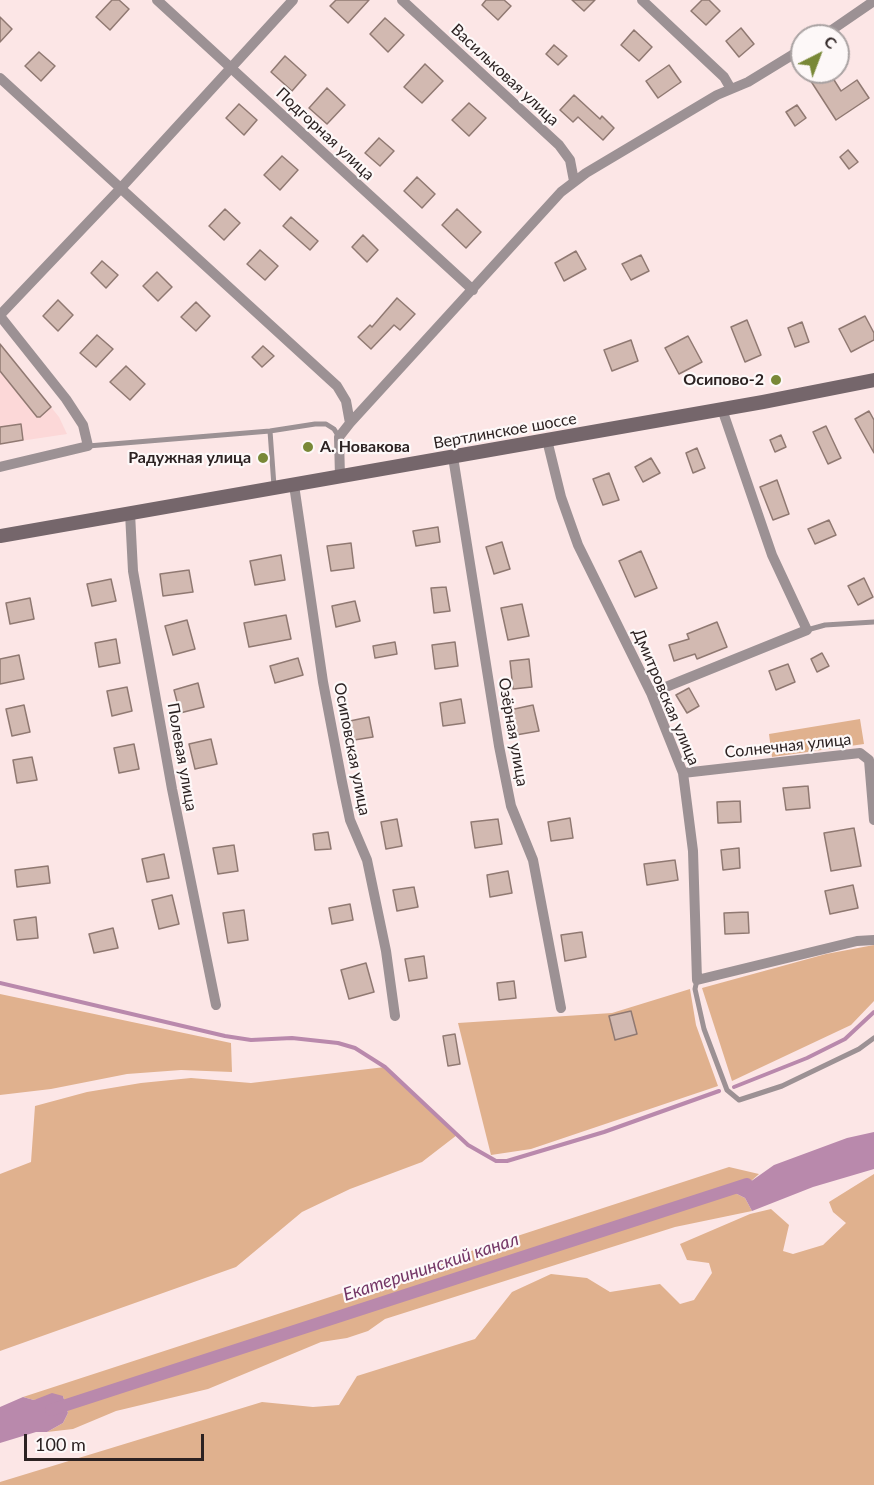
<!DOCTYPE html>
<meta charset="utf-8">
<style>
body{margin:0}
#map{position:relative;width:874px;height:1485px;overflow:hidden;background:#fce6e6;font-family:Lato,sans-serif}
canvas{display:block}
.north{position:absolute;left:790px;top:24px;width:60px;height:60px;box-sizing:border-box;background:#fdf8f8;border:2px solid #a9a2a2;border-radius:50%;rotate:42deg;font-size:16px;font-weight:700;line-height:24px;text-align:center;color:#2c2222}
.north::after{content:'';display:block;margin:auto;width:21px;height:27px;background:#798837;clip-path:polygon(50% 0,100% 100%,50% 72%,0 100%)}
.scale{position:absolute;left:24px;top:1434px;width:180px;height:27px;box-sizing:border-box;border:3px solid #2c2222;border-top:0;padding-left:8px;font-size:18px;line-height:21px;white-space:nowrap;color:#2c2222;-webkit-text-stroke:4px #fdf8f8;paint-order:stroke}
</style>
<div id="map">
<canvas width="874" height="1485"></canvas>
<div class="north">С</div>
<div class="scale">100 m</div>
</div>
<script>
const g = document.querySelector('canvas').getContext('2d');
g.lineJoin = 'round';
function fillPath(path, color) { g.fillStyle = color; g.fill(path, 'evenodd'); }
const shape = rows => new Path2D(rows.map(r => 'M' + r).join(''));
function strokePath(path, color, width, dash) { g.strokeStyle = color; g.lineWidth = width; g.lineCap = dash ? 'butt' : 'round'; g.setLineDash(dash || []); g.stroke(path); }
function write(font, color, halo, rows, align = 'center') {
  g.font = font + ' Lato,sans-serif'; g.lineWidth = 4.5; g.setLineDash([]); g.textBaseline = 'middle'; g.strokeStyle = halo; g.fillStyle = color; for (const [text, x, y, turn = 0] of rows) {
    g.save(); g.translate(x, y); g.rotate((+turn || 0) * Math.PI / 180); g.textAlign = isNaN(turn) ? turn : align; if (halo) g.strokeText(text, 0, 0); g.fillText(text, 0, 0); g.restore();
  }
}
const built = shape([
 [0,344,59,417,67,434,0,444]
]);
const green = shape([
 [860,719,864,744,772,757,769,734],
 [874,945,874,1001,851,1025,732,1081,702,988,826,954],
 [690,989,696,1025,718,1086,531,1149,491,1155,458,1023,612,1013],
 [0,994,231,1043,232,1072,181,1070,127,1074,51,1089,0,1095],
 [385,1067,457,1135,422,1162,350,1189,302,1212,236,1267,0,1351,0,1174,31,1162,35,1106,87,1092,141,1083,191,1078,251,1083],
 [729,1167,759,1174,750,1182,736,1183,735,1193,745,1198,752,1211,675,1227,385,1319,368,1331,347,1338,321,1342,208,1389,116,1411,73,1429,47,1432,63,1423,68,1413,63,1396,34,1400,23,1397],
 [874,1174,874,1485,0,1485,0,1482,262,1402,313,1407,339,1405,357,1376,475,1339,512,1292,551,1274,587,1278,610,1292,660,1284,680,1304,694,1300,712,1273,709,1263,687,1260,680,1244,750,1214,771,1209,789,1225,783,1251,793,1254,823,1245,846,1223,833,1212,829,1202]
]);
const water = shape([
 [874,1132,874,1169,813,1187,752,1211,745,1198,735,1193,736,1184,750,1182,774,1165,847,1138],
 [52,1393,63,1396,68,1413,63,1423,47,1432,36,1432,0,1443,0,1407,23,1397,34,1400]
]);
const stream = shape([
 [0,983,225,1036,251,1040,292,1038,338,1043,355,1048,385,1067,468,1145,496,1161,507,1161,604,1132,719,1091],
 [734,1087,807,1058,845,1039,874,1012]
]);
const canal = shape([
 [51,1410,747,1184]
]);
const building = shape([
 [112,0,119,0,129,9,110,30,96,17,112,0],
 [336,0,369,0,348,23,330,6,336,0],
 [486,0,504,0,511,6,498,20,482,5,486,0],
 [572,0,595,0,584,11,572,0],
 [702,0,709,0,720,11,706,25,691,11,702,0],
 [0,17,12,29,0,42,0,17],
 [385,18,404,35,388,52,370,34,385,18],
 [741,28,754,44,739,57,726,41,741,28],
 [634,30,652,47,639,61,621,45,634,30],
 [554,45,567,56,558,65,546,54,554,45],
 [39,52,55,66,41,81,25,66,39,52],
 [285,56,306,75,292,91,271,72,285,56],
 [425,64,443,81,422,103,404,87,425,64],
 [669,65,681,82,658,98,646,81,669,65],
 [805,72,829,72,841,91,857,80,869,98,836,120,805,72],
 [327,88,345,105,327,124,309,108,327,88],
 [574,95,600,119,602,116,614,128,603,140,578,117,573,122,560,110,574,95],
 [469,103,486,118,469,136,452,120,469,103],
 [239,104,257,120,244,135,226,118,239,104],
 [797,105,806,118,795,126,786,112,797,105],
 [379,138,394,151,380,166,365,153,379,138],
 [848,150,858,162,849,169,840,157,848,150],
 [282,156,298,170,280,190,264,175,282,156],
 [417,177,435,194,422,208,404,191,417,177],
 [225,209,240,223,224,240,209,226,225,209],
 [457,209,481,232,466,248,442,225,457,209],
 [291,217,318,241,310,250,283,226,291,217],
 [363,235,378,250,367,262,352,247,363,235],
 [260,250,278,266,265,280,247,264,260,250],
 [576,251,586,269,564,281,555,263,576,251],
 [641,255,649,271,631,280,622,264,641,255],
 [102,261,118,275,106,288,91,273,102,261],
 [157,272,172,287,158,301,143,286,157,272],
 [397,298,415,314,400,330,394,325,371,349,358,337,370,325,372,327,397,298],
 [58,300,73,315,58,331,43,316,58,300],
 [196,302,210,316,196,331,181,317,196,302],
 [865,316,874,333,874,340,851,352,839,329,865,316],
 [747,320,761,355,745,362,731,327,747,320],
 [802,322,809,342,795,347,788,328,802,322],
 [97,335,113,349,96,367,80,353,97,335],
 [688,336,702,362,679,374,665,348,688,336],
 [631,340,638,361,612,371,604,350,631,340],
 [0,344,51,407,40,417,37,417,0,371,0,344],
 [263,346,274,356,262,367,252,357,263,346],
 [126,366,145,384,130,400,110,382,126,366],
 [869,411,874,420,874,453,855,419,869,411],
 [21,424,23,440,0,444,0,427,21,424],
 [826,426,841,458,828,464,813,432,826,426],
 [781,435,786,447,775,452,770,440,781,435],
 [697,448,705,468,693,473,686,453,697,448],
 [651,458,660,473,643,482,635,467,651,458],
 [609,473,619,500,603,505,593,479,609,473],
 [777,480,789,514,773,520,760,487,777,480],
 [829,520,836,535,815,544,808,529,829,520],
 [438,527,440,542,416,546,413,531,438,527],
 [502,542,510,569,494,574,486,547,502,542],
 [351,543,354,568,331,571,327,546,351,543],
 [641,551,657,588,635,597,619,561,641,551],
 [281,555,285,580,255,585,250,561,281,555],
 [189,570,193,592,163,596,160,574,189,570],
 [864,578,873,597,858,605,848,586,864,578],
 [111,579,116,601,92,606,87,584,111,579],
 [446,587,450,611,434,613,431,588,446,587],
 [30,598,34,619,10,624,6,603,30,598],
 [355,601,360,621,336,627,332,606,355,601],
 [522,604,529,636,508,640,501,608,522,604],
 [286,615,291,639,249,647,244,623,286,615],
 [187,620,195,649,173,655,165,626,187,620],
 [717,622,727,647,697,659,695,654,674,661,669,645,689,639,687,634,717,622],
 [116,639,120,663,99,667,95,643,116,639],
 [395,642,397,654,375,658,373,646,395,642],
 [455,642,458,666,435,669,432,645,455,642],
 [822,653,829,666,817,672,811,659,822,653],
 [19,655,24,679,0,684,0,659,19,655],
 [298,658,303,675,275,683,270,666,298,658],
 [529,659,532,687,513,689,510,661,529,659],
 [788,664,795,682,776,690,769,671,788,664],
 [198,683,204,707,180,713,174,690,198,683],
 [127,687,132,711,112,716,107,691,127,687],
 [689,688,699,706,687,713,676,695,689,688],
 [461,699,465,723,443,726,440,703,461,699],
 [24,705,30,732,12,736,6,709,24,705],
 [533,705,539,731,510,736,505,711,533,705],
 [369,717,373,737,348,741,345,722,369,717],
 [211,739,217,764,195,769,189,744,211,739],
 [134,744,139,769,119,773,114,748,134,744],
 [32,757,37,780,17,783,13,760,32,757],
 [808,786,810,808,786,810,783,788,808,786],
 [740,801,741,822,718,823,717,802,740,801],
 [570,818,573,838,551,841,548,822,570,818],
 [397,819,402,846,386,849,381,822,397,819],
 [498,819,502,844,475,848,471,822,498,819],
 [854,828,861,866,831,871,824,833,854,828],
 [328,832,331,849,315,850,313,834,328,832],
 [234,845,238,871,218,874,213,848,234,845],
 [739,848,740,868,723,870,721,850,739,848],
 [164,854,169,878,147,882,142,859,164,854],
 [675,860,678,880,647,885,644,864,675,860],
 [48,866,50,883,17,887,15,870,48,866],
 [508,871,512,893,490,897,487,875,508,871],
 [853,885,858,908,830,914,825,891,853,885],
 [414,887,418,907,397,911,393,890,414,887],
 [172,895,179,924,159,929,152,900,172,895],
 [350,904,353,920,332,924,329,908,350,904],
 [244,910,248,940,228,943,223,913,244,910],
 [748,912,749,933,725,934,724,913,748,912],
 [36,917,38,938,17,940,14,920,36,917],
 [113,928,118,948,94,953,89,934,113,928],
 [582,932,586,957,565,961,561,935,582,932],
 [424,956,427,978,409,981,405,959,424,956],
 [366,963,374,992,349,999,341,970,366,963],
 [514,981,516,998,499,1000,497,983,514,981],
 [631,1011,637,1034,615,1040,609,1016,631,1011],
 [455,1034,460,1064,448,1066,443,1036,455,1034]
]);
const service = shape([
 [270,431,274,486],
 [88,446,270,431,315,424,326,424,334,429,339,437],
 [807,630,825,625,874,622],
 [697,980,695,989,704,1029,727,1090,739,1100,782,1086,859,1049,874,1038]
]);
const minor = shape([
 [157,0,473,290],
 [402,0,559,145,570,160,574,181],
 [642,0,724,77,731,89],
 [823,36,874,1],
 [0,78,337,386,346,401,350,423],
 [0,315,120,189,293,0],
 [0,316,66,399,83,425,88,446,0,467],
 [547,440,561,497,578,545,651,693,683,773,693,851,697,980,857,941,874,940],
 [453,457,499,746,511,806,533,860,561,1008],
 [340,477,339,437,350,423,561,192,586,173,717,95,748,82,802,49],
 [294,485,323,682,342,782,350,820,367,860,386,951,395,1016],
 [130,513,133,571,172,789,216,1005],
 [651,693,807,630,772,555,722,409],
 [683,773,860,753,869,760,874,820]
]);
const secondary = shape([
 [0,536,763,402,874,380]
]);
const markers = [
 [776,380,6,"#798837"],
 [308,447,6,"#798837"],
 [263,458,6,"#798837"]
];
const streetNames = [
 ["Васильковая улица",505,75,43],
 ["Подгорная улица",325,134,43],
 ["Вертлинское шоссе",505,431,-10],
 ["Дмитровская улица",666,697,67],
 ["Озёрная улица",513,732,80],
 ["Солнечная улица",788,746,-6],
 ["Осиповская улица",352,749,79],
 ["Полевая улица",182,757,80]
];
const poiNames = [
 ["Осипово-2",764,380],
 ["А. Новакова",320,447,"left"],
 ["Радужная улица",251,458]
];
const waterNames = [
 ["Екатерининский канал",431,1267,-18]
];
fillPath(built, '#fcd8d8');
fillPath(green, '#e0b18e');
fillPath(water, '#b989ac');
strokePath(stream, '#b989ac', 4);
strokePath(canal, '#b989ac', 12);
fillPath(building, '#d2b9b1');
strokePath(building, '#907972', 1.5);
strokePath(service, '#9c9194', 5);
strokePath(minor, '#9c9194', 10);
strokePath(secondary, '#75666b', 14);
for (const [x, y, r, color] of markers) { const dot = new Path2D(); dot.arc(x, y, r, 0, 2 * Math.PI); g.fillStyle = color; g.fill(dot); strokePath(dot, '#fdf8f8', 2); }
write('16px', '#2c2222', '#fdf8f8', streetNames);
write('bold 16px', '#2c2222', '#fdf8f8', poiNames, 'right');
write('italic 18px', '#743766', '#fdf8f8', waterNames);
</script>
